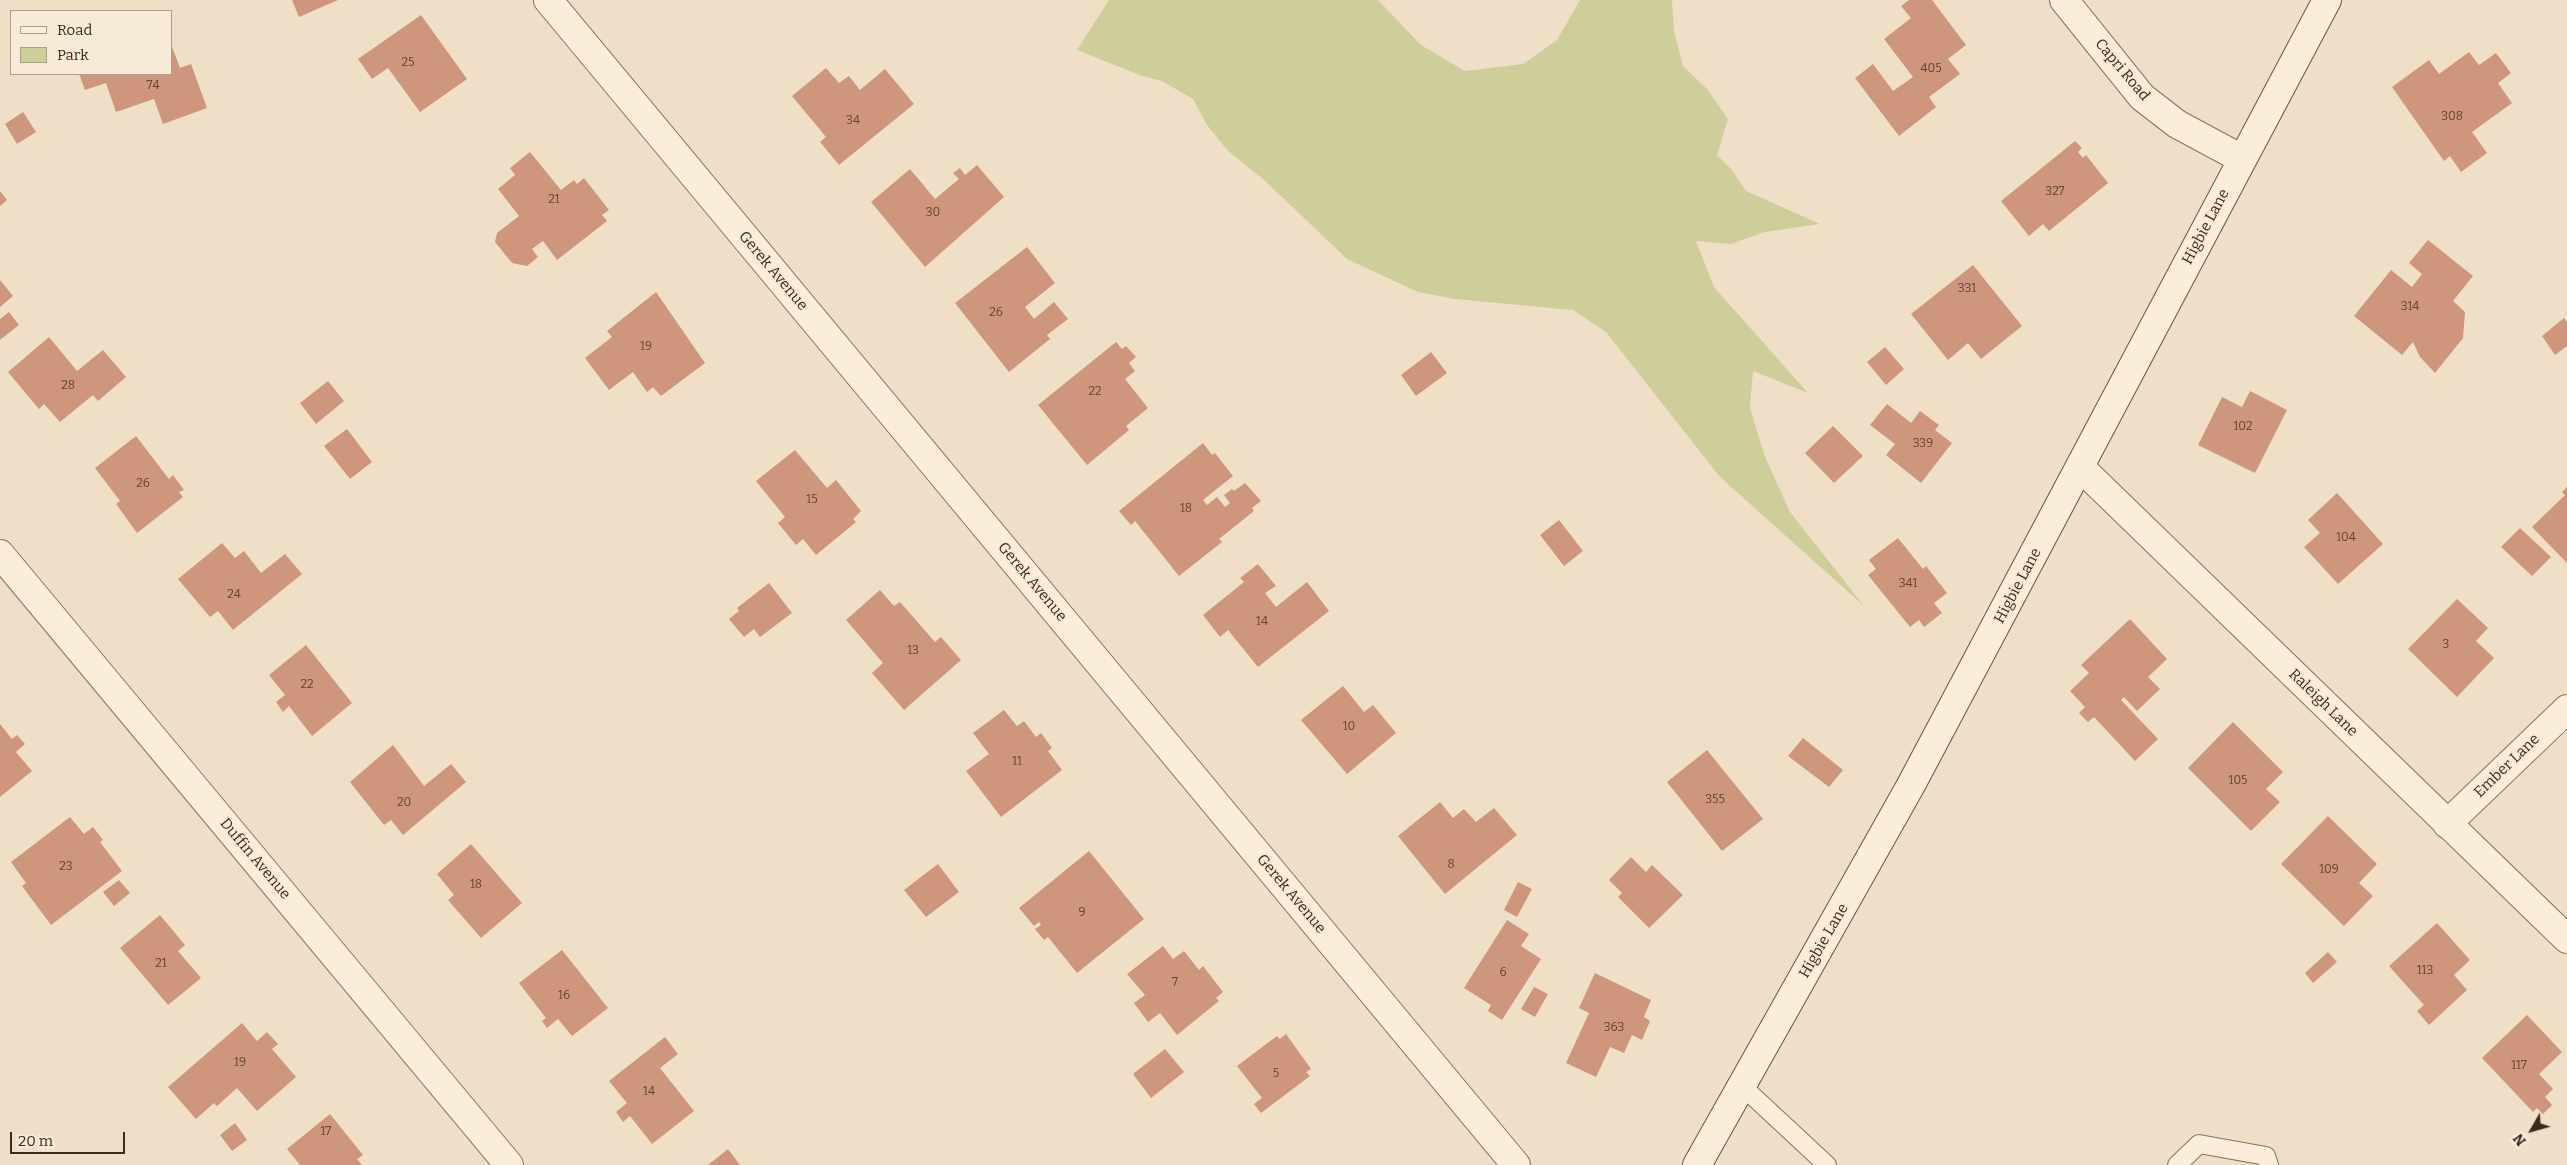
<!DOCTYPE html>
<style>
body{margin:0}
#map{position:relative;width:2567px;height:1165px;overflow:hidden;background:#f0dfc7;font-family:Bitter,serif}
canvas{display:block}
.legend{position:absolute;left:10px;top:10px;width:162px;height:65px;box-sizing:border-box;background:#f7ead6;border:1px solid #ac9d8d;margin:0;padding:6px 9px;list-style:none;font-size:15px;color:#3c2a1f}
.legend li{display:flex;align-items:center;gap:10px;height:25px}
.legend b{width:25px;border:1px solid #ac9d8d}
.north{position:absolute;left:2507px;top:1105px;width:50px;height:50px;-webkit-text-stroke:4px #f7ead6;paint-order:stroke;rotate:232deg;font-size:14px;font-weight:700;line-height:20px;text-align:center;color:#3c2a1f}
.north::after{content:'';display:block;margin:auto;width:18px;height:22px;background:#3c2a1f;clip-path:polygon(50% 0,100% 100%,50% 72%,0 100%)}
.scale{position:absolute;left:10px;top:1132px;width:115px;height:22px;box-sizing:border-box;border:2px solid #3c2a1f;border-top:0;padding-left:6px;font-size:15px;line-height:18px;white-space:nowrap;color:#3c2a1f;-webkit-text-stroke:4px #f7ead6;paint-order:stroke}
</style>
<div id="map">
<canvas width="2567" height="1165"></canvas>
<ul class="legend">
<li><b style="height:6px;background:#faedda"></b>Road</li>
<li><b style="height:14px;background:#cdce9a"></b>Park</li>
</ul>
<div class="north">N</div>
<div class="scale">20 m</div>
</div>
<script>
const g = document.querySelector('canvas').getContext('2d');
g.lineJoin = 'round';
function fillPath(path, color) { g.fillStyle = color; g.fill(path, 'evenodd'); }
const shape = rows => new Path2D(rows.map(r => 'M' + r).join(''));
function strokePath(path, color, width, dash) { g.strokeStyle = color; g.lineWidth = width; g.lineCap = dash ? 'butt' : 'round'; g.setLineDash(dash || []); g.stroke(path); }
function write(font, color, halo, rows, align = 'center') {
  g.font = font + ' Bitter,serif'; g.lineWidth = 4; g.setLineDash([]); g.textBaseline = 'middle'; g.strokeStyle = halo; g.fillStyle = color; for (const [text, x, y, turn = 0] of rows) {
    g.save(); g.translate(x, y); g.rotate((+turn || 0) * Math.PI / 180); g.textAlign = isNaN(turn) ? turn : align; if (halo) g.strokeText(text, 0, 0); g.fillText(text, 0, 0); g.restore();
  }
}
const green = shape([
 [1109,0,1378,0,1421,45,1465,71,1523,64,1557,40,1580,0,1672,0,1674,31,1683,66,1707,89,1728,119,1717,155,1732,170,1746,191,1820,224,1765,232,1731,244,1696,241,1714,287,1808,393,1753,371,1750,408,1765,457,1790,512,1864,606,1720,477,1606,332,1573,310,1455,299,1418,292,1347,259,1263,179,1228,151,1207,125,1193,99,1162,81,1142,76,1077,50]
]);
const building = shape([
 [292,0,338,0,299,17],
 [1909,0,1932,0,1966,45,1948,59,1960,74,1929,97,1936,107,1899,136,1855,78,1873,64,1893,91,1913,77,1884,39,1911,18,1901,6],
 [421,15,467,79,420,112,388,68,372,79,358,59],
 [171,44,180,68,191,64,207,108,163,124,154,99,116,112,106,83,85,90,79,74,171,74],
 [2469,52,2479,65,2496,53,2511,73,2498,83,2512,103,2472,132,2487,153,2461,172,2450,156,2444,161,2392,87,2429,60,2439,74],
 [826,68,839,83,849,76,860,90,885,69,914,104,839,165,820,142,826,137,792,96],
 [23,112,36,132,17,144,5,124],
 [2075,141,2082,148,2078,152,2083,158,2086,155,2108,183,2049,231,2043,224,2029,236,2001,201],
 [530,152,561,190,574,180,577,184,584,178,609,210,602,215,607,221,557,260,543,241,532,249,538,257,527,266,512,263,495,242,497,233,519,216,498,189,515,175,510,168],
 [977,165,1004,197,925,267,871,202,910,169,935,199,959,179,953,173,960,168,965,175],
 [0,191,7,200,0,206],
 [2428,240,2473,276,2453,301,2465,312,2463,338,2435,373,2420,357,2413,342,2402,355,2354,316,2391,270,2412,287,2422,274,2409,263],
 [1027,247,1055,283,1025,307,1034,319,1054,302,1068,319,1047,335,1050,339,1009,372,955,303],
 [1973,265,2022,326,1981,359,1968,343,1948,360,1911,314],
 [0,280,13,296,0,307],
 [656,292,705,363,661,396,653,387,647,392,633,372,609,390,585,358,612,337,607,331],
 [9,312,19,325,0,340,0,319],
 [2564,318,2567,322,2567,346,2555,355,2542,336],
 [49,337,77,371,103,350,126,377,98,401,93,395,60,422,44,404,39,409,8,372],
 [1116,342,1122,349,1126,346,1136,357,1129,363,1135,371,1125,379,1148,408,1126,426,1129,430,1087,465,1038,405],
 [1885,347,1904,369,1886,385,1867,362],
 [1431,352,1447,373,1416,396,1401,375],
 [328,381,344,401,316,424,300,403],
 [2250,391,2287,410,2255,473,2198,445,2222,397,2242,407],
 [1887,404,1911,423,1920,411,1939,425,1935,430,1952,443,1921,483,1886,455,1895,444,1870,425],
 [1833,426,1863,456,1834,483,1805,453],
 [347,429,372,462,350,479,324,446],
 [136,436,169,479,173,475,184,490,179,492,183,497,137,533,116,504,120,501,95,468],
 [1203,443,1212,455,1215,453,1233,476,1203,500,1207,505,1217,497,1225,507,1230,503,1224,495,1232,489,1234,491,1245,483,1261,501,1252,508,1254,511,1219,539,1222,542,1179,576,1135,521,1131,525,1119,511],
 [795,450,827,488,836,480,861,511,853,519,856,522,816,555,803,539,796,545,778,523,785,517,756,481],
 [2567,487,2567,563,2532,527,2565,495,2562,492],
 [2337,493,2383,544,2338,584,2304,547,2320,533,2308,520],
 [1559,520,1583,551,1564,566,1540,535],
 [2520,528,2551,557,2532,576,2501,547],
 [1898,538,1923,569,1926,566,1947,593,1934,603,1942,613,1924,627,1919,620,1910,627,1868,575,1876,569,1869,560],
 [222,543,235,558,244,551,261,573,285,554,302,574,233,630,218,611,210,617,178,579],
 [1258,564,1276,586,1265,593,1276,607,1307,582,1329,611,1258,667,1228,630,1220,637,1203,615,1244,582,1240,578],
 [769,583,792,613,760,637,754,629,744,637,729,619,739,611,737,608],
 [880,590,894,606,900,602,935,642,941,637,961,660,904,710,872,673,883,663,846,620],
 [2457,599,2488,628,2476,641,2494,658,2457,697,2408,649],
 [2130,619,2167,659,2148,677,2160,689,2137,711,2124,697,2121,700,2158,739,2135,761,2094,717,2088,722,2079,713,2085,707,2070,691,2089,673,2081,665],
 [306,645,352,703,312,736,289,706,283,712,276,702,285,695,269,675],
 [1343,686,1364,712,1373,705,1396,733,1347,774,1301,720],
 [1004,710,1017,726,1024,721,1036,737,1041,733,1052,748,1048,751,1062,770,1001,817,966,771,989,754,973,733],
 [2233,722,2283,772,2266,789,2280,802,2251,831,2188,768],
 [0,724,12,739,17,735,25,744,16,752,32,771,0,797],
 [1803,738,1843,770,1829,787,1788,756],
 [393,745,424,786,451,764,466,782,403,835,391,820,384,825,350,782],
 [1707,750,1763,819,1722,851,1667,782],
 [1440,802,1453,818,1464,809,1476,822,1494,808,1517,835,1445,894,1398,836],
 [2328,816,2377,864,2359,883,2373,896,2344,926,2281,864],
 [70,817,84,834,93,827,103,840,100,842,122,871,51,925,22,886,26,883,11,862],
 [471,844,522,903,481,938,448,900,454,895,437,874],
 [1089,851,1144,919,1077,973,1048,937,1044,940,1035,929,1041,925,1039,922,1034,926,1019,908],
 [1631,857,1646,872,1652,865,1683,895,1649,928,1618,897,1622,893,1609,880],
 [938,864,959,892,926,917,904,890],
 [119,880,130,893,114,906,103,892],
 [1518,882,1532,889,1517,917,1504,910],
 [160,915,185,945,178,951,201,978,168,1005,120,948],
 [1507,920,1529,934,1521,946,1541,959,1502,1020,1488,1011,1491,1005,1464,988],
 [2437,923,2470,960,2454,975,2467,990,2429,1025,2417,1011,2424,1005,2389,966],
 [1163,946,1173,959,1184,951,1199,970,1203,966,1223,992,1216,998,1219,1001,1177,1035,1160,1013,1148,1022,1134,1003,1145,995,1127,974],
 [562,950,608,1008,572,1036,558,1019,547,1028,542,1021,546,1018,519,983],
 [2328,952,2337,962,2313,983,2305,973],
 [1595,973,1651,1000,1644,1017,1650,1021,1642,1040,1632,1035,1624,1053,1610,1047,1596,1077,1566,1063,1589,1013,1579,1008],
 [1534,987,1548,994,1535,1017,1521,1009],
 [2527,1015,2562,1052,2539,1074,2553,1089,2545,1097,2552,1105,2543,1114,2537,1108,2533,1112,2482,1058],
 [242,1023,257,1041,267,1032,278,1044,272,1049,296,1077,257,1111,237,1088,217,1106,214,1103,196,1119,168,1087],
 [1286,1034,1311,1069,1306,1072,1310,1076,1261,1113,1254,1104,1262,1098,1237,1066,1277,1036,1280,1039],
 [665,1037,678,1054,660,1068,694,1111,652,1144,630,1116,623,1122,616,1112,627,1103,609,1081],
 [1165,1049,1184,1072,1151,1098,1133,1074],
 [330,1114,363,1155,357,1159,362,1165,300,1165,287,1149],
 [235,1123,247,1140,232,1151,220,1135],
 [728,1149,740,1165,708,1165]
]);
const lane = shape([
 [1742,1086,1827,1165],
 [2177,1165,2199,1144,2266,1156,2269,1165]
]);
const street = shape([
 [548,0,1516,1165],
 [2064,0,2142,97,2177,124,2242,159],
 [2080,467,2567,939],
 [0,554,509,1165],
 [2447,824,2567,709]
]);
const secondary = shape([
 [1697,1165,1911,785,2327,0]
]);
const numberNames = [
 ["25",408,63],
 ["405",1931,69],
 ["74",153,86],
 ["308",2452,117],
 ["34",853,121],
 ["327",2055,192],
 ["21",554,200],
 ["30",933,213],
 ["331",1967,289],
 ["314",2410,307],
 ["26",996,313],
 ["19",646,347],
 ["28",68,386],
 ["22",1095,392],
 ["102",2243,427],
 ["339",1923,444],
 ["26",143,484],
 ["15",812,500],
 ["18",1186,509],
 ["104",2346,538],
 ["341",1908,584],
 ["24",234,595],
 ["14",1262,622],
 ["3",2446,645],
 ["13",913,651],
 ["22",307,685],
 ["10",1349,727],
 ["11",1017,762],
 ["105",2238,781],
 ["355",1715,800],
 ["20",404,803],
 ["8",1451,865],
 ["23",66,867],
 ["109",2329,870],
 ["18",476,885],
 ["9",1082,913],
 ["21",161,964],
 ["113",2425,971],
 ["6",1503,973],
 ["7",1175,983],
 ["16",564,996],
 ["363",1614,1028],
 ["19",240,1063],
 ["117",2519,1066],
 ["5",1276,1074],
 ["14",649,1092],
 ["17",326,1132]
];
const streetNames = [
 ["Capri Road",2122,70,50],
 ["Higbie Lane",2206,227,-62],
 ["Gerek Avenue",773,271,50],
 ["Gerek Avenue",1032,582,50],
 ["Higbie Lane",2018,586,-62],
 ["Raleigh Lane",2323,703,44],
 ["Ember Lane",2507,766,-44],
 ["Duffin Avenue",255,859,50],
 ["Gerek Avenue",1291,894,50],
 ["Higbie Lane",1824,941,-60]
];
fillPath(green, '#cdce9a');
fillPath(building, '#ce967c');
strokePath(lane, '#8c715b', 20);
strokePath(street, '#8c715b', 30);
strokePath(secondary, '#6e523e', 30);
strokePath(lane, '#faedda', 18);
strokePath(street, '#faedda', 28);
strokePath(secondary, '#faedda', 28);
write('12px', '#604536', null, numberNames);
write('15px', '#3c2a1f', '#f7ead6', streetNames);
</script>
